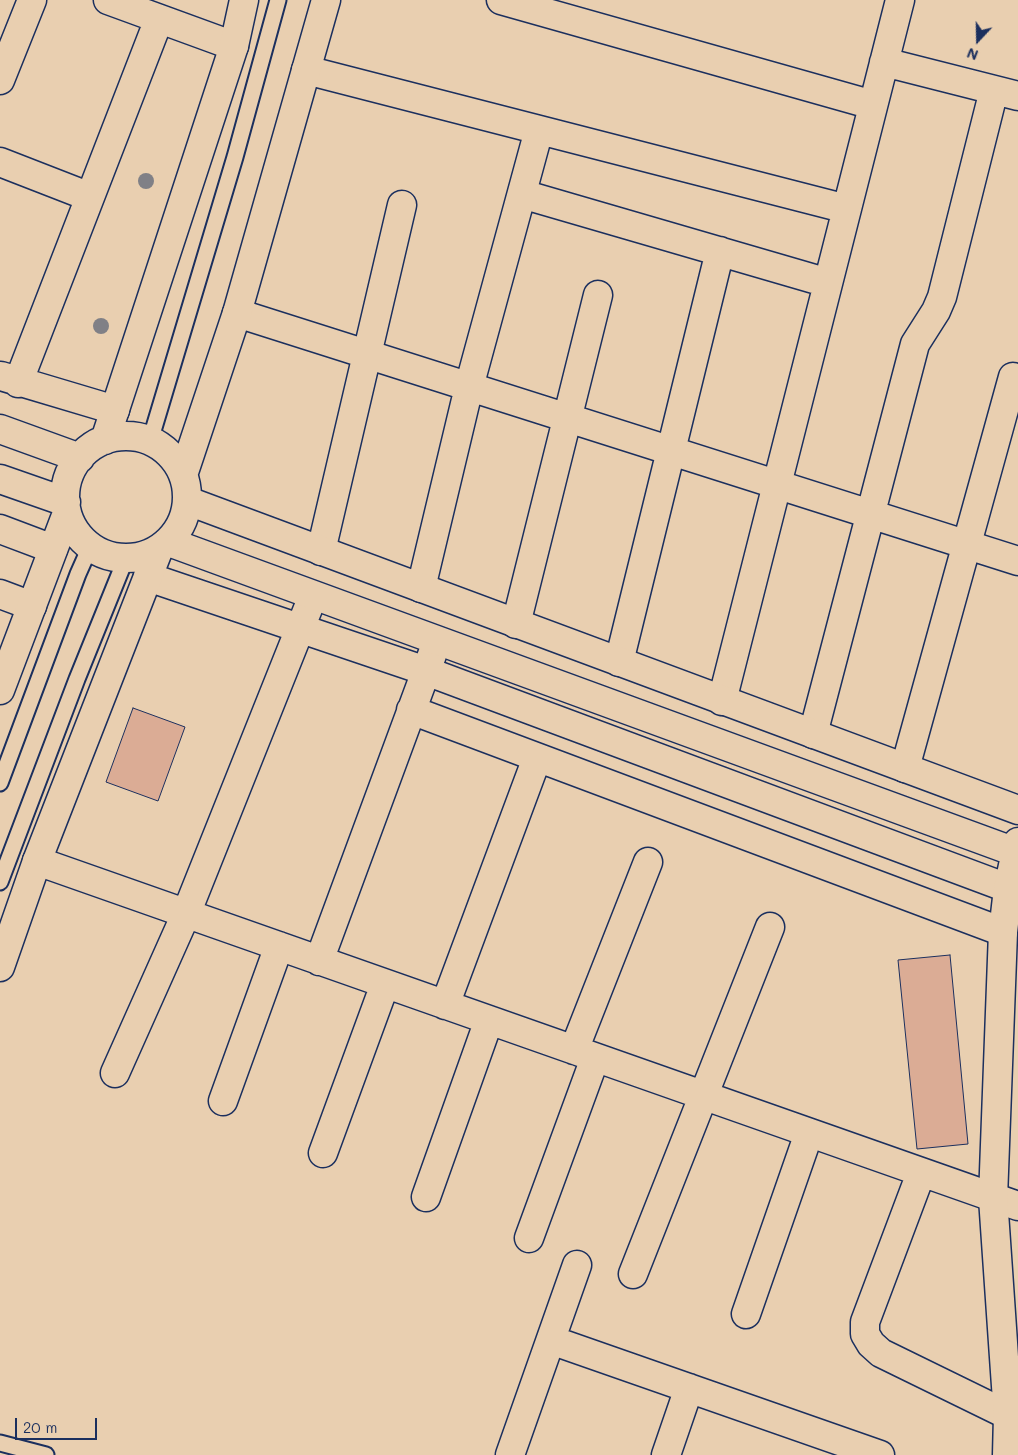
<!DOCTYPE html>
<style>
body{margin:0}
#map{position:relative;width:1018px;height:1455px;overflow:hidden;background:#e9cfb0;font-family:Mali,sans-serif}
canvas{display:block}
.north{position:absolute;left:953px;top:15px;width:50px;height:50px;-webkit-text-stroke:4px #e9cfb0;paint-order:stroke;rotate:201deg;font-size:14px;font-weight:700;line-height:20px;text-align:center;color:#1b2f5e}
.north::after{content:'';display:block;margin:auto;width:18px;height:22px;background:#1b2f5e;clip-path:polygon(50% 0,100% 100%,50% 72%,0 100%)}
.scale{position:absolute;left:15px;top:1418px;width:82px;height:22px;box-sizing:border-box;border:2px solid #1b2f5e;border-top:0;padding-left:6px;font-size:15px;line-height:18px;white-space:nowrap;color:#1b2f5e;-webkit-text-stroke:4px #e9cfb0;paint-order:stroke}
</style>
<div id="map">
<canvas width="1018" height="1455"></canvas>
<div class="north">N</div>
<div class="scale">20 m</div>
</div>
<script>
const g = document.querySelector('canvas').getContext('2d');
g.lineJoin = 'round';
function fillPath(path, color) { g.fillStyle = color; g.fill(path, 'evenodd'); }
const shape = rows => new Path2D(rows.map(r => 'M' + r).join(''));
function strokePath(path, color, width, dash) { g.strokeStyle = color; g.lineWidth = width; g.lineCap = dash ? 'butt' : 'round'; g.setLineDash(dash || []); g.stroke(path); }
const building = shape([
 [133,708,185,727,158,801,106,782,133,708],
 [950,955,968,1144,917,1149,898,960,950,955]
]);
const lane = shape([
 [150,441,235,157,278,0],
 [0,783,78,574,90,547],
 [0,882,77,679,126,558],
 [0,1443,46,1455]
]);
const street = shape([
 [108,0,234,46],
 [501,0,873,105],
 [884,62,1018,96],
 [306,70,847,209],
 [0,80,32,0],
 [0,162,90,197],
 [522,194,828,283],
 [237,313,1018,561],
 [1,376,115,410],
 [18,383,159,19],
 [0,529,53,549],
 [321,551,402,205],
 [148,577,426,671,1018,892],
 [421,588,469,387,539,130],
 [0,594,32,606],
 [516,624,598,295],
 [619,662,720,251],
 [722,701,900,0],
 [411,710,1003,932],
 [813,734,915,344,936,311,942,297,994,90],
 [905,768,1013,377],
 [37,861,1018,1206],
 [319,961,432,655],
 [445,1005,537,758],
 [574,1050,648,862],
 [115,1073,186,914,313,596],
 [223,1101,279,946],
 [323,1153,385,984],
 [921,1173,865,1322,865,1334,871,1344,881,1353,1018,1420],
 [426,1197,489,1020],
 [529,1238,595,1058],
 [633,1274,770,927],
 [746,1314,809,1133],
 [551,1340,880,1455],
 [510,1455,577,1265],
 [666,1455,689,1388]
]);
const secondary = shape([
 [0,429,80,458],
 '65 497a61 61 0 1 1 122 0a61 61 0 1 1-122 0Z',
 [105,440,234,46,244,0],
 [183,475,237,313,326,0],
 [0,479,66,502],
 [188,501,1018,810],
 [169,542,1018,853],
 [0,690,67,513],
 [0,967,37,861,158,551],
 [1007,1455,1008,1415,993,1198,1003,932,1008,889,1018,842]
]);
const trees = [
 [146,181],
 [101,326]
];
fillPath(building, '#dbac95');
strokePath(building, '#1b2f5e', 1);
strokePath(lane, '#1b2f5e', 19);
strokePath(street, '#1b2f5e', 31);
strokePath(secondary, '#1b2f5e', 31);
strokePath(lane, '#e9cfb0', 15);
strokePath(street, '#e9cfb0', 28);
strokePath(secondary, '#e9cfb0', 28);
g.fillStyle = '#808086';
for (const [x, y] of trees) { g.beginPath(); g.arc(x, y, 8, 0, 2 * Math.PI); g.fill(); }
</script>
